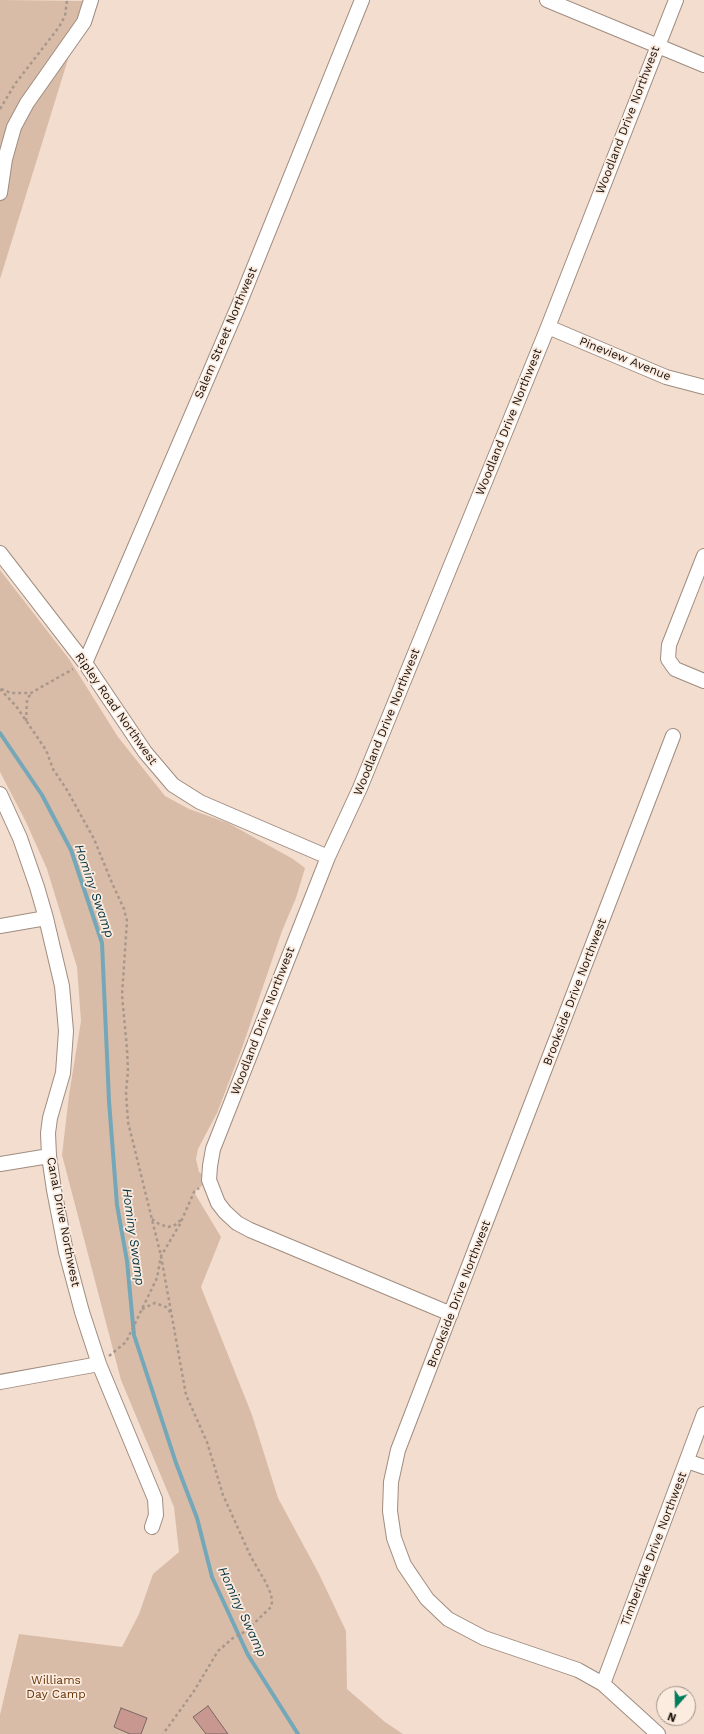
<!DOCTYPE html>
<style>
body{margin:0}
#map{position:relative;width:704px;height:1734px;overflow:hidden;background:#f2ddce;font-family:"Work Sans",sans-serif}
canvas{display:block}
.north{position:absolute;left:656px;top:1686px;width:40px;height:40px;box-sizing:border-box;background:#fcebdf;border:1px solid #a1948b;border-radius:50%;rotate:200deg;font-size:11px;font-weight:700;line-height:16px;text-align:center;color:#19120d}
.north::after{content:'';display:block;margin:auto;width:14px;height:18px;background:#007d5c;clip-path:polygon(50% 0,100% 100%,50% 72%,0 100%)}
</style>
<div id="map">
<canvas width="704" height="1734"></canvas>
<div class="north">N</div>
</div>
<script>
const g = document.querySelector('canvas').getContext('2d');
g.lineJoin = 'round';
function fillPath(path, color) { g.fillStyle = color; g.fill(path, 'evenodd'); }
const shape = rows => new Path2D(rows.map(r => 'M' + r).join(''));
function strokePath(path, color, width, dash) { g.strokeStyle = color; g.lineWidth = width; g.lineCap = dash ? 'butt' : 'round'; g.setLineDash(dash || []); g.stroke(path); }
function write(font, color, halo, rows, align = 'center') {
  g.font = font + ' "Work Sans",sans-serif'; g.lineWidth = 3.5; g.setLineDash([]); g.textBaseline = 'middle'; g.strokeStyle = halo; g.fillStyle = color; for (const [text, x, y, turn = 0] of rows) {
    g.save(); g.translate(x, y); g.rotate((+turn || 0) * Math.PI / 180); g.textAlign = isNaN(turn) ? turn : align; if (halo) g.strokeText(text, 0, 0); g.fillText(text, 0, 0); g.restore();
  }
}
const green = shape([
 [0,0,86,1,0,279],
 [0,570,69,659,118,737,165,796,189,809,228,823,293,859,305,868,296,898,282,931,242,1048,217,1113,198,1149,196,1159,199,1172,209,1180,194,1192,221,1237,201,1287,252,1415,278,1498,319,1574,346,1631,347,1689,385,1722,403,1734,0,1734,0,1715,19,1634,122,1647,139,1614,153,1574,179,1552,174,1507,121,1380,62,1155,69,1095,81,1021,77,967,47,869,26,822,0,772]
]);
const stream = shape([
 [0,733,42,795,71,850,102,943,109,1101,117,1205,127,1261,134,1335,176,1463,197,1518,212,1577,248,1655,298,1734]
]);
const building = shape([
 [208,1706,228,1734,206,1734,193,1717,208,1706],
 [121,1708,147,1718,141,1734,130,1734,114,1727,121,1708]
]);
const path = shape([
 [0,109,15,84,59,27,65,16,67,0],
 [0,689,16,706,46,750,53,769,67,790,94,839,112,883,124,909,127,921,122,995,127,1049,128,1071,126,1092,128,1122,161,1256,186,1395,207,1442,223,1495,251,1557,265,1581,271,1594,272,1602,271,1607,246,1631,233,1638,218,1651,194,1691,163,1734],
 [1,689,11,693,31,693,73,669],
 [26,721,27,700,31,693],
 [152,1219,159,1224,168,1227,175,1225,182,1219],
 [142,1309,155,1303,166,1307,171,1313],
 [109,1356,126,1342,157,1278,161,1256,180,1224,194,1192,199,1188]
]);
const minor = shape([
 [547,0,704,65],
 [0,193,5,159,14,127,27,103,84,22,91,0],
 [548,327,666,377,704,387],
 [0,553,85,663,145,752,173,785,200,802,328,857],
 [704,556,669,645,668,659,675,669,704,681],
 [85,663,238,307,362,0],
 [0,794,20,838,37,887,46,918,62,986,66,1031,63,1073,50,1118,48,1133,49,1156,54,1190,66,1252,82,1312,99,1364,155,1499,156,1515,152,1527],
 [0,926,46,918],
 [0,1164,49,1156],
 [451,1314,250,1230,237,1223,225,1212,218,1203,209,1180,210,1166,213,1149,328,857,360,788,491,467,548,327,676,0],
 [0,1382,99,1364],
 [687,1461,704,1467],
 [603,1684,704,1414],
 [658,1734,603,1684,578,1670,484,1638,448,1619,427,1599,404,1565,394,1538,390,1511,391,1482,398,1450,673,736]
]);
const streetNames = [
 ["Woodland Drive Northwest",628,120,-69],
 ["Salem Street Northwest",226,333,-67],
 ["Pineview Avenue",625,359,22],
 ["Woodland Drive Northwest",509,422,-68],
 ["Ripley Road Northwest",116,709,55],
 ["Woodland Drive Northwest",387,722,-68],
 ["Brookside Drive Northwest",575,992,-69],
 ["Woodland Drive Northwest",263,1021,-69],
 ["Canal Drive Northwest",63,1222,79],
 ["Brookside Drive Northwest",459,1294,-69],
 ["Timberlake Drive Northwest",654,1549,-69]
];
const parkNames = [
 ["Williams",56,1680],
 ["Day Camp",56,1694]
];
const waterNames = [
 ["Hominy Swamp",94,891,71],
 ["Hominy Swamp",133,1237,82],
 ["Hominy Swamp",242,1612,65]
];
fillPath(green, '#d9bca8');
strokePath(stream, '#74a7b8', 4);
fillPath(building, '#c89890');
strokePath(building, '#7c6662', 1);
strokePath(minor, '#a08d80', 16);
strokePath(path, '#a8988c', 2.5, [3, 3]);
strokePath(minor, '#fff', 14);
write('12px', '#19120d', '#fcebdf', streetNames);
write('12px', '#673507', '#fcebdf', parkNames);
write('italic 13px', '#053744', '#fcebdf', waterNames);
</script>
